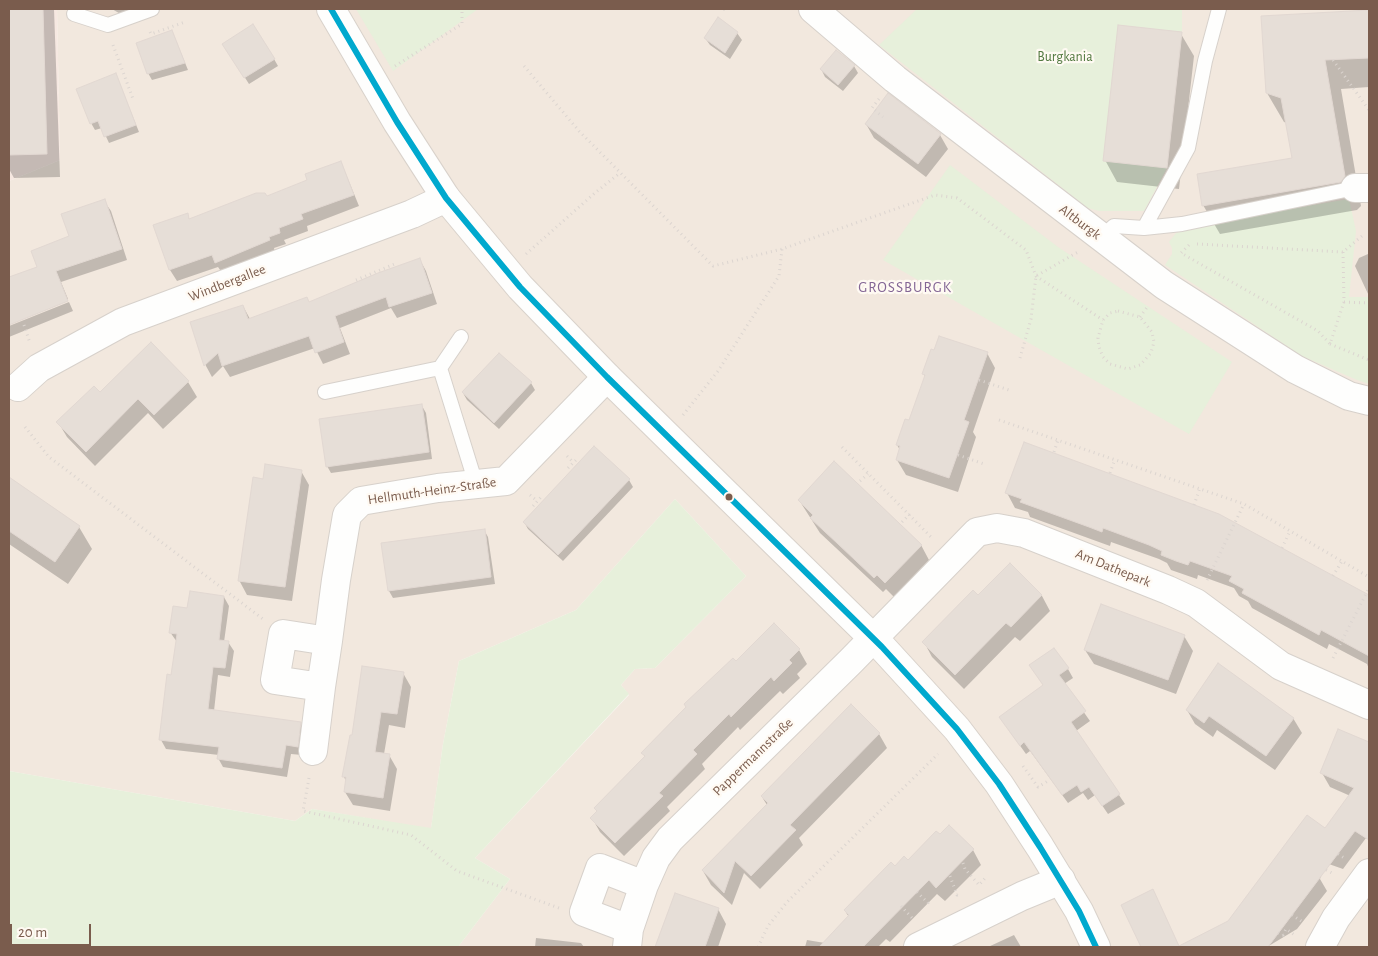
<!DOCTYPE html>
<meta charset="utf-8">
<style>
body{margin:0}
#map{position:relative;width:1378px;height:956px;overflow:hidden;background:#f9f5f0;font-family:"Alegreya Sans",sans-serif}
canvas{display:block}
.frame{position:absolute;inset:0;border:10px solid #7a5c4d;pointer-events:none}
.scale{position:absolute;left:10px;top:924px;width:81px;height:22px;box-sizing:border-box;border:2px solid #7a5c4d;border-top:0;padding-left:6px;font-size:15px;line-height:18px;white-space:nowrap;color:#7a5c4d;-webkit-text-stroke:4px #fffaf3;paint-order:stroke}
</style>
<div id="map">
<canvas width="1378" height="956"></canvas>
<div class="frame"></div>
<div class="scale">20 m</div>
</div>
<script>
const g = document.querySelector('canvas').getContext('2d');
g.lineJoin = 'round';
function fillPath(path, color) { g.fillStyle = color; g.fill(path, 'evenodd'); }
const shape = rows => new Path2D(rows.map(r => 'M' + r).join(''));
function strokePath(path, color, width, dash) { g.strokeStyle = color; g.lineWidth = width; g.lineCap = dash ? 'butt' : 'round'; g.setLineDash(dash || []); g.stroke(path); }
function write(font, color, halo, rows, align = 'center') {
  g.font = font + ' "Alegreya Sans",sans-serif'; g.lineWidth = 4.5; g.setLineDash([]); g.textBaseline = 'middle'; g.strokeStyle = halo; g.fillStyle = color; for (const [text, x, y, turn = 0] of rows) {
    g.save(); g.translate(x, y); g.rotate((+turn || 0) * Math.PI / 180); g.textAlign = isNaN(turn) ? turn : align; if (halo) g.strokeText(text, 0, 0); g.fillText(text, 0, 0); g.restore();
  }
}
const residential = shape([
 [57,9,1369,9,1369,947,458,947,510,879,475,858,629,695,621,685,635,669,655,668,746,576,675,499,576,610,459,661,443,744,431,829,312,809,295,821,9,771,9,181,60,160]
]);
const commercial = shape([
 [9,9,57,9,60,160,9,181]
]);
const green = shape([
 [356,9,478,9,393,71],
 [917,9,1182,9,1182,32,1119,25,1167,168,1144,211,1099,211,1088,208,879,45],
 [950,165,1058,247,1232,362,1189,434,883,260],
 [1349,199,1356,231,1349,297,1369,297,1369,384,1357,380,1302,356,1165,265,1172,254,1172,248,1169,242,1176,233,1284,210],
 [675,499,746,576,655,668,635,669,621,685,629,694,475,858,510,879,458,947,9,947,9,771,295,821,312,809,431,828,443,744,459,661,576,610]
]);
const shadow = shape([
 [9,9,54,9,60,177,14,178,9,169],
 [112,9,135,9,129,19],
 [1369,11,1369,87,1341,89,1361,206,1357,210,1220,234,1203,205,1293,159,1287,123,1284,122,1267,93,1263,17],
 [172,31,188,70,152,80,148,73],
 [737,33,742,40,730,59,710,45,705,38],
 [1181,34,1194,56,1179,189,1117,182,1105,160],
 [228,51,274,59,278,66,249,84],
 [854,66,858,73,843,91,825,77,821,69],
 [116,75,139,132,109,143,102,128,95,130,91,123],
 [866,124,940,135,948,149,926,177,874,138],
 [341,162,359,206,307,226,308,231,284,240,286,244,274,248,275,252,223,274,218,267,177,281,170,270,187,215,190,220,267,198,309,181],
 [104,201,111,211,127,260,61,282,68,299,9,323,9,278,39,267],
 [1368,243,1369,243,1369,296,1355,266,1359,258,1368,254],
 [420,260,426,271,437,304,397,318,391,308,340,328,350,354,323,364,315,348,230,377,223,366,212,377,206,366,192,323,243,306,250,319,309,303],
 [69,302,73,311,9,337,9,326],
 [987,353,995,368,973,432,976,437,958,492,906,475,897,460,900,450,897,445,910,422,925,377,924,374],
 [188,382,197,397,163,429,148,413,95,466,67,437,58,422,100,394],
 [531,383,535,390,499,429,467,400,463,393],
 [422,406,426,413,432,459,331,473,327,466],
 [301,471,309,485,292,601,247,595,239,580],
 [9,479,79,527,92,549,68,584,9,544],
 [629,480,633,487,563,561,528,529,524,522],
 [1007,493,1369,615,1369,669,1367,664,1329,644,1327,649,1252,608,1248,601,1239,596,1234,588,1198,575,1197,579,1171,570,1167,563,1159,559,1111,542,1110,546,1030,517,1028,512,1015,508],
 [799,500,921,545,929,560,894,597,886,589,883,592,820,533],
 [484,530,488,537,495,584,393,598,389,591],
 [1010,565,1042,596,1050,611,1020,641,1015,637,964,689,932,657,924,642,979,597],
 [224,597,229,606,224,642,228,642,234,651,230,677,218,675,214,711,300,723,305,732,302,755,291,754,287,777,223,767,218,758,219,755,166,749,161,740,177,642,170,632,188,609],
 [1184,636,1193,651,1176,694,1094,664,1085,650],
 [799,650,807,664,797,674,800,678,783,694,780,691,740,730,738,727,702,764,705,769,667,807,670,811,624,856,600,832,592,818,646,758,643,753,736,663],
 [1068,669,1073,678,1064,684,1090,721,1076,731,1125,804,1108,814,1095,795,1088,800,1083,793,1068,803,1030,751,1026,754,1006,726,1044,686,1036,674],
 [403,673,411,687,405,728,389,725,384,754,389,755,397,769,390,811,353,805,345,792,346,781,344,777,353,736],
 [1187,710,1293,718,1302,733,1275,770,1217,730,1213,737,1195,724],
 [1339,731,1369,743,1369,808,1360,807,1355,798,1330,787,1322,773],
 [879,734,887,748,799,838,803,845,760,889,744,873,732,905,711,885,703,871,767,805,762,797],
 [1335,816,1366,838,1343,869,1326,863,1320,879,1327,891,1297,929,1267,947,1191,947,1188,943,1229,922,1325,830],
 [973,850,981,865,945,901,937,894,890,942,886,939,878,947,805,947,807,940,825,943,849,917,845,911,895,867,908,862],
 [676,895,718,909,726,924,718,947,657,947],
 [1014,935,1021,947,988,947],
 [536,938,581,943,584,947,535,947]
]);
const building = shape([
 [9,9,43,9,47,154,9,155,9,9],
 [1369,10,1369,58,1325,60,1345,176,1341,182,1202,206,1197,174,1292,158,1281,98,1266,93,1261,16,1369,10],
 [718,17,738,32,725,53,704,38,718,17],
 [253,24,275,59,244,78,222,44,253,24],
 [1118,25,1182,32,1167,168,1103,161,1118,25],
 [172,30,185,63,147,74,136,43,172,30],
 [836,50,855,65,838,85,820,69,836,50],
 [116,73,136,125,104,137,98,121,90,124,76,89,116,73],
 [888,93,941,134,918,164,865,124,888,93],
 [341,161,354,195,301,214,303,219,279,228,280,233,269,237,270,240,215,263,212,255,169,270,153,225,188,213,189,219,256,193,265,193,267,196,307,180,305,174,341,161],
 [105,199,122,249,56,271,68,301,9,325,9,277,37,267,31,251,69,236,61,214,105,199],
 [420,258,432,293,389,307,386,297,335,316,344,342,315,353,309,336,222,366,218,353,204,366,190,322,243,305,248,319,307,297,309,302,378,273,420,258],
 [939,336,988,352,964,420,969,422,949,478,896,460,900,446,896,445,905,419,909,420,925,375,922,374,931,349,934,350,939,336],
 [151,342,189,381,154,415,138,399,86,452,56,422,94,386,100,392,151,342],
 [499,353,532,382,494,423,462,392,499,353],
 [422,404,429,452,326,467,319,419,422,404],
 [1024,442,1219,514,1369,595,1369,656,1321,630,1319,635,1242,593,1244,589,1229,581,1232,576,1190,561,1188,565,1176,561,1161,555,1162,551,1149,545,1103,528,1102,532,1089,527,1020,502,1022,499,1005,493,1024,442],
 [594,446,630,479,558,555,523,522,594,446],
 [834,461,922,545,885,583,877,575,874,578,838,544,810,518,813,515,798,500,834,461],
 [265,464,302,470,285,587,238,581,253,477,263,479,265,464],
 [9,477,80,526,55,562,9,531,9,477],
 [485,529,491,577,388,591,381,543,485,529],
 [1010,563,1042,595,1011,627,1006,623,955,675,922,642,973,590,978,595,1010,563],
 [190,591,224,596,219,640,229,641,225,668,213,667,208,709,301,722,298,747,286,745,282,768,217,759,219,747,159,740,167,674,171,675,177,634,169,633,173,606,187,608,190,591],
 [1101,604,1185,635,1168,680,1084,650,1101,604],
 [774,623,800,649,789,660,792,663,774,681,771,677,731,717,729,714,693,750,697,754,659,793,663,796,615,843,590,818,597,811,594,808,645,756,641,753,686,707,684,704,733,658,736,661,774,623],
 [1054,648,1069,668,1059,675,1086,711,1071,722,1120,794,1102,806,1089,787,1081,792,1077,785,1062,795,1024,742,1020,746,999,717,1043,685,1029,665,1054,648],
 [1218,663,1294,718,1266,756,1209,716,1204,723,1186,710,1218,663],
 [362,666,404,672,397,714,381,712,375,752,390,754,383,798,344,792,346,777,342,777,350,735,352,735,362,666],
 [851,704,880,733,790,825,796,830,751,876,735,861,724,893,702,870,768,803,761,796,851,704],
 [1338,729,1369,742,1369,840,1355,831,1268,947,1141,947,1121,905,1153,889,1179,946,1228,921,1307,815,1325,828,1354,788,1320,773,1338,729],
 [949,825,974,849,936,888,929,880,863,947,819,947,849,915,844,910,891,862,895,866,904,856,908,860,936,831,940,834,949,825],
 [675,893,719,908,705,947,655,947,675,893]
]);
const path = shape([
 [723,10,724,9],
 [150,32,151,34,185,22],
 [113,45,133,99],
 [1333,60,1369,110],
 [395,66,462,24,462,9],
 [524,66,579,131,713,266,782,249,935,195,957,198,1026,250,1036,276,1103,320],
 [879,99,872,108,883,117],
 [1197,244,1343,252,1362,236],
 [1189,245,1181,253,1318,331,1330,344,1344,302],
 [1343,252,1344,302,1369,303],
 [526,254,596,192,620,173],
 [356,280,397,263],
 [1118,311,1140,317,1152,332,1154,342,1151,353,1140,365,1128,369,1110,364,1103,357,1099,347,1098,338,1103,320,1110,313,1118,311],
 [1140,317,1148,306],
 [24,325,30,343],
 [1330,344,1369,360],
 [1020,358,1031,319,1036,276,1078,252],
 [979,380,1009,390],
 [683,415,718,371,779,276,782,249],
 [999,420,1244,504,1369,577],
 [25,427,49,457,263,619],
 [842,447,933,539],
 [1054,452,1058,440],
 [958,455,984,464],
 [567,456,573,462],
 [568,468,578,458],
 [1110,473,1115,459],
 [860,481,868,474],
 [530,495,537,501],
 [1194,505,1200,488],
 [533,506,543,495],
 [902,522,910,514],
 [1282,548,1290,531],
 [1333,576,1342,561],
 [1207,580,1244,504],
 [1333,658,1369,588],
 [1023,766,1038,787,1048,781],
 [309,778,303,811,411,835,457,871,559,908],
 [1338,854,1346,859],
 [963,863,965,869,979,885,986,877],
 [1326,870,1332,873,1331,875],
 [950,876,957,895,960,894],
 [917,892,928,903,926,905],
 [901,906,913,919],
 [1292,915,1304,923],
 [1278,933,1283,935,1286,929,1296,936],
 [758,947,768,926,787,902,938,754]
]);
const lane = shape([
 [74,14,108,25,152,9],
 [1144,228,1188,148,1205,61,1219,9],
 [1101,238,1114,226,1144,228,1182,224,1355,188],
 [461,337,440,368,476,484],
 [325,392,440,368]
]);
const street = shape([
 [813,9,895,79,1164,285,1295,369,1349,396,1369,401],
 [1355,188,1369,188],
 [18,387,39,368,123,322,412,214,446,198],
 [328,641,283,634,275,680,321,687,328,641,336,580,347,515,361,501,438,488,506,481,607,377],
 [313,751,321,687],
 [629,929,584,912,600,868,644,885],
 [627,947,629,929,644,885,656,858,670,839,851,661,977,532,997,528,1024,533,1168,590,1196,603,1281,666,1369,705],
 [918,947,1022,896,1061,880],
 [1320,947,1336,918,1369,873]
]);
const secondary = shape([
 [331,9,397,122,446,198,520,287,607,377,882,647,957,729,999,784,1040,847,1079,911,1096,947]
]);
const bus1 = shape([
 [331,9,397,122,446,198,520,287,607,377,882,647,957,729,999,784,1040,847,1079,911,1096,947]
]);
const markers = [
 [729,497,4.5,"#7a5c4d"]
];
const parkNames = [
 ["Burgkania",1065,57]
];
const streetNames = [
 ["Altburgk",1080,222,37],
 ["Windbergallee",227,283,-21],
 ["Hellmuth-Heinz-Straße",432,491,-8],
 ["Am Dathepark",1113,568,22],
 ["Pappermannstraße",753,757,-44]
];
const neighbourhoodNames = [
 ["GROSSBURGK",905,287]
];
fillPath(residential, '#f2e8de');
fillPath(commercial, '#f6e8e1');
fillPath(green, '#e7f0db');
fillPath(shadow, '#0003');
fillPath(building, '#e6ded7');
strokePath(building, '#e2d8d2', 1);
strokePath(lane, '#d7d1cb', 16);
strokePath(street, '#d7d1cb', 30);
strokePath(secondary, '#d9d2cb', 30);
strokePath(path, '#dcd5d0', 3, [1, 4]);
strokePath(lane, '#fefefd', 14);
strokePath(street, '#fefefd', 28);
strokePath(secondary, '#fefefd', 28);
strokePath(bus1, '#00a9ce', 6);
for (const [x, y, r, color] of markers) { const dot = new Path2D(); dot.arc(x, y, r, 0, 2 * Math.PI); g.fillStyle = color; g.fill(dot); strokePath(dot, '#fffaf3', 2); }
write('14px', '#537a41', '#fffaf3', parkNames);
write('14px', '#7a5c4d', '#fffaf3', streetNames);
g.letterSpacing = '1px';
write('15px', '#846695', '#fffaf3', neighbourhoodNames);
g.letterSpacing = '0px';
</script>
